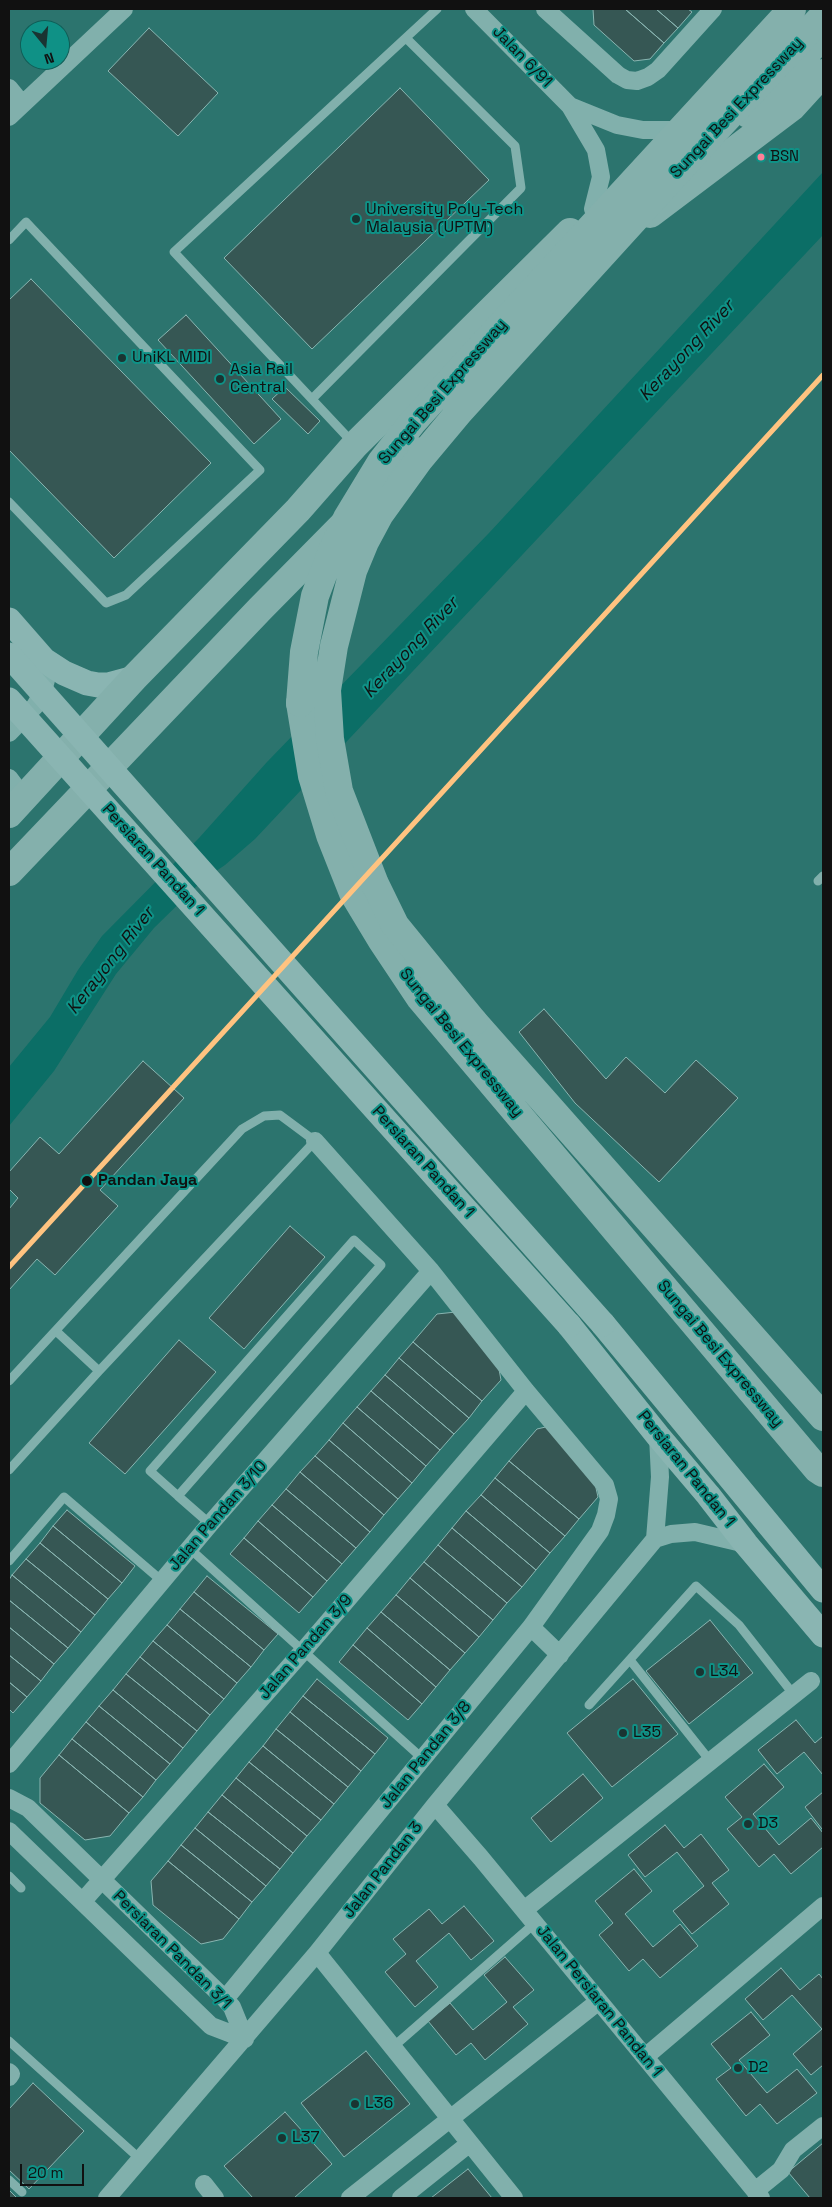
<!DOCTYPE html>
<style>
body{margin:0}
#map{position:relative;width:832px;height:2207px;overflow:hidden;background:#2c746e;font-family:"Space Grotesk",sans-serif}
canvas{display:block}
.frame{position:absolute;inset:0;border:10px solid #111;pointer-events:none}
.north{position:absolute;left:20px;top:20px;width:50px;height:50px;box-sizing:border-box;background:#0f9186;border:1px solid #105e57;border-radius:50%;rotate:163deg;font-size:14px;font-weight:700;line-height:20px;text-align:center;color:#111}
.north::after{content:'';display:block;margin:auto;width:18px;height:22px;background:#1a3432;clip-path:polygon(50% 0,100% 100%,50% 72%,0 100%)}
.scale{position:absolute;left:20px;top:2164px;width:64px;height:22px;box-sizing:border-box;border:2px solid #111;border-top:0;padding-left:6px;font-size:15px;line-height:18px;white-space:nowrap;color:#111;-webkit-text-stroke:4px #0f9186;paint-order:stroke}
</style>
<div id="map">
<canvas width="832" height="2207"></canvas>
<div class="frame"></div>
<div class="north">N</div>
<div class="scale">20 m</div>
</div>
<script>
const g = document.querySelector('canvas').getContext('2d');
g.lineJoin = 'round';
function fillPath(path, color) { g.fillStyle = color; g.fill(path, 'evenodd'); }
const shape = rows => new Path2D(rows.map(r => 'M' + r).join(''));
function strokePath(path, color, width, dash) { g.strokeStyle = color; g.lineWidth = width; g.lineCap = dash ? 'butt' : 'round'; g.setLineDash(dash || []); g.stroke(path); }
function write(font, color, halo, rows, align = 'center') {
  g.font = font + ' "Space Grotesk",sans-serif'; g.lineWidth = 4; g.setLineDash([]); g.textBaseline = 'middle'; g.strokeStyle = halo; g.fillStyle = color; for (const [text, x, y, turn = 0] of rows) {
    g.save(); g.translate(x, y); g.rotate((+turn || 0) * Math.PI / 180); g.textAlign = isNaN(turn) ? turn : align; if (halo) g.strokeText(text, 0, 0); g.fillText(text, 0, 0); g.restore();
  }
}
const water = shape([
 [823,172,823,235,255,839,225,865,203,880,154,928,116,974,54,1071,9,1126,9,1067,50,1017,78,970,102,936,199,838,267,762,489,533]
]);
const building = shape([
 [593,9,625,9,664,43,650,59,634,61,594,25,593,9],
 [625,9,656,9,678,28,664,43,625,9],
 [656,9,688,9,692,12,678,28,656,9],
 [149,28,218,93,178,136,108,71,149,28],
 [400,88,489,180,312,349,224,258,400,88],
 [31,279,211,463,114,558,9,450,9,300,31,279],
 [186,315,281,419,254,444,158,340,186,315],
 [285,387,320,421,308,434,272,399,285,387],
 [544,1009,606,1079,626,1057,665,1093,696,1060,738,1098,659,1182,575,1103,519,1032,544,1009],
 [143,1061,184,1098,100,1190,118,1206,55,1275,37,1259,9,1290,9,1209,18,1198,9,1189,9,1172,40,1137,59,1154,143,1061],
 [290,1226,325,1257,244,1349,209,1318,290,1226],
 [456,1312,498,1364,501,1380,482,1401,413,1342,437,1314,456,1312],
 [179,1340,216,1372,125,1474,89,1443,179,1340],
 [413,1342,482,1401,469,1418,399,1358,413,1342],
 [399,1358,469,1418,454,1434,385,1375,399,1358],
 [385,1375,454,1434,440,1450,371,1391,385,1375],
 [371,1391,440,1450,426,1466,357,1407,371,1391],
 [357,1407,426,1466,412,1483,343,1423,357,1407],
 [343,1423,412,1483,398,1499,329,1440,343,1423],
 [550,1426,594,1479,598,1497,579,1519,509,1461,537,1429,550,1426],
 [329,1440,398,1499,384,1515,315,1456,329,1440],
 [315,1456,384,1515,370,1532,300,1472,315,1456],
 [509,1461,579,1519,565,1536,495,1478,509,1461],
 [300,1472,370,1532,356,1548,286,1489,300,1472],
 [495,1478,565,1536,550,1553,481,1495,495,1478],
 [286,1489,356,1548,342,1564,272,1505,286,1489],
 [481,1495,550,1553,536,1570,466,1511,481,1495],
 [272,1505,342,1564,327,1581,258,1521,272,1505],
 [67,1510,135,1566,122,1583,53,1526,67,1510],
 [466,1511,536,1570,522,1587,452,1528,466,1511],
 [258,1521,327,1581,313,1597,244,1538,258,1521],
 [53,1526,122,1583,108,1599,40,1543,53,1526],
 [452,1528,522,1587,507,1603,438,1545,452,1528],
 [244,1538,313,1597,299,1613,230,1554,244,1538],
 [40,1543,108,1599,95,1615,26,1559,40,1543],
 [438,1545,507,1603,493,1620,424,1562,438,1545],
 [26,1559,95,1615,81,1632,12,1575,26,1559],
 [424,1562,493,1620,479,1637,410,1578,424,1562],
 [12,1575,81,1632,68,1648,9,1600,9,1580,12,1575],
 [207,1576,278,1634,264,1650,194,1592,207,1576],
 [410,1578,479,1637,465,1653,396,1595,410,1578],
 [194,1592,264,1650,251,1667,180,1609,194,1592],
 [396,1595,465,1653,450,1670,381,1612,396,1595],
 [9,1600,68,1648,54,1664,9,1627,9,1600],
 [180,1609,251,1667,237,1683,167,1625,180,1609],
 [381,1612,450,1670,436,1687,367,1628,381,1612],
 [710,1620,753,1673,689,1724,646,1671,710,1620],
 [167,1625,237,1683,224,1699,153,1641,167,1625],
 [9,1627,54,1664,41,1681,9,1655,9,1627],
 [367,1628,436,1687,422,1704,353,1645,367,1628],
 [153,1641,224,1699,210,1715,140,1657,153,1641],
 [353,1645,422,1704,408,1720,339,1662,353,1645],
 [9,1655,41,1681,27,1697,9,1682,9,1655],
 [140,1657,210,1715,197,1731,126,1674,140,1657],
 [126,1674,197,1731,183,1748,113,1690,126,1674],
 [317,1679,388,1738,375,1754,303,1696,317,1679],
 [633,1679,678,1734,612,1787,567,1733,633,1679],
 [9,1682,27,1697,13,1713,9,1709,9,1682],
 [113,1690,183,1748,170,1764,99,1706,113,1690],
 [303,1696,375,1754,361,1771,290,1712,303,1696],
 [99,1706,170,1764,156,1780,86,1722,99,1706],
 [290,1712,361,1771,348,1787,276,1729,290,1712],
 [796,1720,815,1743,823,1736,823,1775,804,1752,777,1774,758,1750,796,1720],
 [86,1722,156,1780,143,1797,72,1739,86,1722],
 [276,1729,348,1787,334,1804,263,1746,276,1729],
 [72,1739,143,1797,129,1813,59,1755,72,1739],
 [263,1746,334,1804,321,1820,249,1762,263,1746],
 [59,1755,129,1813,110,1836,85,1840,40,1803,40,1778,59,1755],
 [249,1762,321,1820,307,1836,236,1778,249,1762],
 [764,1764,784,1787,753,1814,779,1845,811,1818,823,1833,823,1847,791,1874,774,1854,759,1867,727,1829,742,1817,725,1797,764,1764],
 [583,1774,603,1798,551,1842,531,1818,583,1774],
 [236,1778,307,1836,293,1853,222,1795,236,1778],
 [823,1792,823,1828,822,1829,805,1807,823,1792],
 [222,1795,293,1853,280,1869,208,1812,222,1795],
 [208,1812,280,1869,266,1886,195,1828,208,1812],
 [665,1825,684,1848,701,1834,729,1870,712,1883,729,1904,692,1934,673,1911,704,1886,677,1852,645,1877,628,1855,665,1825],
 [195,1828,266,1886,252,1902,181,1845,195,1828],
 [181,1845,252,1902,239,1919,168,1861,181,1845],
 [168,1861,239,1919,223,1939,201,1944,153,1905,151,1881,168,1861],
 [634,1869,652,1891,625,1914,653,1947,680,1924,698,1946,660,1978,643,1959,629,1971,599,1935,613,1923,595,1901,634,1869],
 [464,1906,494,1941,471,1960,449,1933,416,1961,438,1987,415,2007,385,1972,406,1954,393,1939,429,1909,442,1924,464,1906],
 [505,1957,534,1990,513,2007,528,2024,485,2060,471,2043,456,2055,428,2021,450,2003,473,2030,507,2002,484,1975,505,1957],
 [781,1968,800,1990,819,1974,823,1979,823,2065,811,2075,793,2054,822,2029,792,1995,763,2020,745,1999,781,1968],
 [751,2012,770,2035,739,2060,767,2093,797,2069,817,2093,777,2124,760,2104,746,2116,716,2079,731,2068,711,2044,751,2012],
 [366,2051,410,2104,344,2157,301,2103,366,2051],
 [33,2083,84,2131,29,2189,9,2170,9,2109,33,2083],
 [285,2112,332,2164,294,2198,253,2198,224,2166,285,2112],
 [823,2143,823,2198,810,2198,788,2172,823,2143],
 [468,2169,492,2198,431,2198,468,2169],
 [9,2190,17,2198,9,2198,9,2190]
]);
const lane = shape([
 [9,240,26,222,260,470,126,595,106,603,9,502],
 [312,399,521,188,515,146,406,38],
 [353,443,174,252,437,9],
 [818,881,823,876],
 [56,1331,99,1371],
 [9,1381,242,1129,264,1116,280,1115,315,1141,99,1371,9,1470],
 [178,1496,150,1471,354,1240,381,1265,178,1496,210,1524],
 [189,1548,423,1759],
 [9,1561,64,1497,162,1581],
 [630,1660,711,1762],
 [589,1705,696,1586,739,1625,794,1695],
 [9,1876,21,1888],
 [9,2041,140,2159],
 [393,2047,535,1923],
 [9,2180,22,2192]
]);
const street = shape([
 [474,9,570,106,596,150,601,177,593,209],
 [545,9,618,75,627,80,637,81,648,77,658,70,713,9],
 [9,88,22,104],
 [570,106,617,125,643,130,671,130],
 [9,117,124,9],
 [9,733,35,706,42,694,46,680,44,660],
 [9,778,24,798],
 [655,1539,660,1477,658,1436],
 [531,1627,560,1655],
 [9,1764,210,1524,431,1271],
 [9,1798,28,1808,225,1999,232,2007,245,2039],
 [435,1805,481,1858,761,2198],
 [9,1831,211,2026,245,2039],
 [83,1901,304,1650,526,1391],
 [524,1910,811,1681],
 [317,1953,514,2198],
 [225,1999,531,1627,600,1531,606,1515,609,1499,605,1485,526,1391,431,1271,315,1141],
 [645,2057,823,1906],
 [9,2072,11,2074,9,2077],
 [204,2184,215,2198],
 [755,2191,781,2170,793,2150,823,2126],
 [107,2198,317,1953,435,1805,655,1539,671,1534,695,1532,746,1544],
 [350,2198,599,2001],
 [401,2198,470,2143]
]);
const secondary = shape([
 [9,620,44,660,64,673,87,683,98,685,108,685,134,678],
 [603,1324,823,1590],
 [569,1325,658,1436,708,1495,746,1544,823,1635]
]);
const highway = shape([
 [748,114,823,36],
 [650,214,792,107,823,73],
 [300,703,312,776,330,835,353,893,382,941,420,998,817,1469,823,1473],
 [9,814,134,678,298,510,355,445,570,232],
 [9,872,260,609,416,451],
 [474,1022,823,1417]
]);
const secondaryBridge = shape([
 [9,655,603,1324],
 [9,700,569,1325]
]);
const highwayBridge = shape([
 [300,703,304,652,315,596,332,551,347,518,381,462,412,423,467,362,792,9],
 [474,1022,395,925,375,884,339,791,330,739,327,690,334,646,353,571,365,542,380,514,419,460,460,411,713,133,823,16]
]);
const rail1 = shape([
 [9,1267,823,375]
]);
const markers = [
 [761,157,4.5,"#ff8098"],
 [356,219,5,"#1a3432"],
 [122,358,5,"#1a3432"],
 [220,379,5,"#1a3432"],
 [87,1181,6,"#111"],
 [700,1672,5,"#1a3432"],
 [623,1733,5,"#1a3432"],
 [748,1824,5,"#1a3432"],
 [738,2068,5,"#1a3432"],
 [355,2104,5,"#1a3432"],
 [282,2138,5,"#1a3432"]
];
const busNames = [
 ["BSN",770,157]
];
const streetNames = [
 ["Jalan 6/91",522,57,46],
 ["Sungai Besi Expressway",737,108,-47],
 ["Sungai Besi Expressway",443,392,-49],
 ["Persiaran Pandan 1",153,860,48],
 ["Sungai Besi Expressway",461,1043,51],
 ["Persiaran Pandan 1",423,1162,48],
 ["Sungai Besi Expressway",720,1354,50],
 ["Persiaran Pandan 1",686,1469,51],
 ["Jalan Pandan 3/10",218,1516,-49],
 ["Jalan Pandan 3/9",306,1647,-49],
 ["Jalan Pandan 3/8",426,1755,-51],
 ["Jalan Pandan 3",383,1870,-52],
 ["Persiaran Pandan 3/1",172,1950,45],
 ["Jalan Persiaran Pandan 1",599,2001,51]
];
const poiNames = [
 ["University Poly-Tech",366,210],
 ["Malaysia (UPTM)",366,228],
 ["UniKL MIDI",132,358],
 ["Asia Rail",230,370],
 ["Central",230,388],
 ["L34",710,1672],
 ["L35",633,1733],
 ["D3",758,1824],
 ["D2",748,2068],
 ["L36",365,2104],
 ["L37",292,2138]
];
const stopNames = [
 ["Pandan Jaya",98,1181]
];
const waterNames = [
 ["Kerayong River",687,351,-47],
 ["Kerayong River",411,648,-47],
 ["Kerayong River",111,961,-52]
];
fillPath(water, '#0b6e66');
fillPath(building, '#365754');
strokePath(building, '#89b5b1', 1);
strokePath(lane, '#81b0ac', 9);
strokePath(street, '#81b0ac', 18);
strokePath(secondary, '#8ab5b2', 25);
strokePath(highway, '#84b0ac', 28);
strokePath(secondaryBridge, '#8ab5b2', 25);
strokePath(highwayBridge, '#84b0ac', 28);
strokePath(rail1, '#ffc380', 5);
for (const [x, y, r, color] of markers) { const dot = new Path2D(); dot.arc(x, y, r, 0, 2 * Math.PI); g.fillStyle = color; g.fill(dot); strokePath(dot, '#0f9186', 2); }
write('15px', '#111', '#0f9186', busNames, 'left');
write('16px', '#111', '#0f9186', streetNames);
write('16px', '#111', '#0f9186', poiNames, 'left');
write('bold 16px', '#111', '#0f9186', stopNames, 'left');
write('italic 18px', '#111', '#0f9186', waterNames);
</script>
